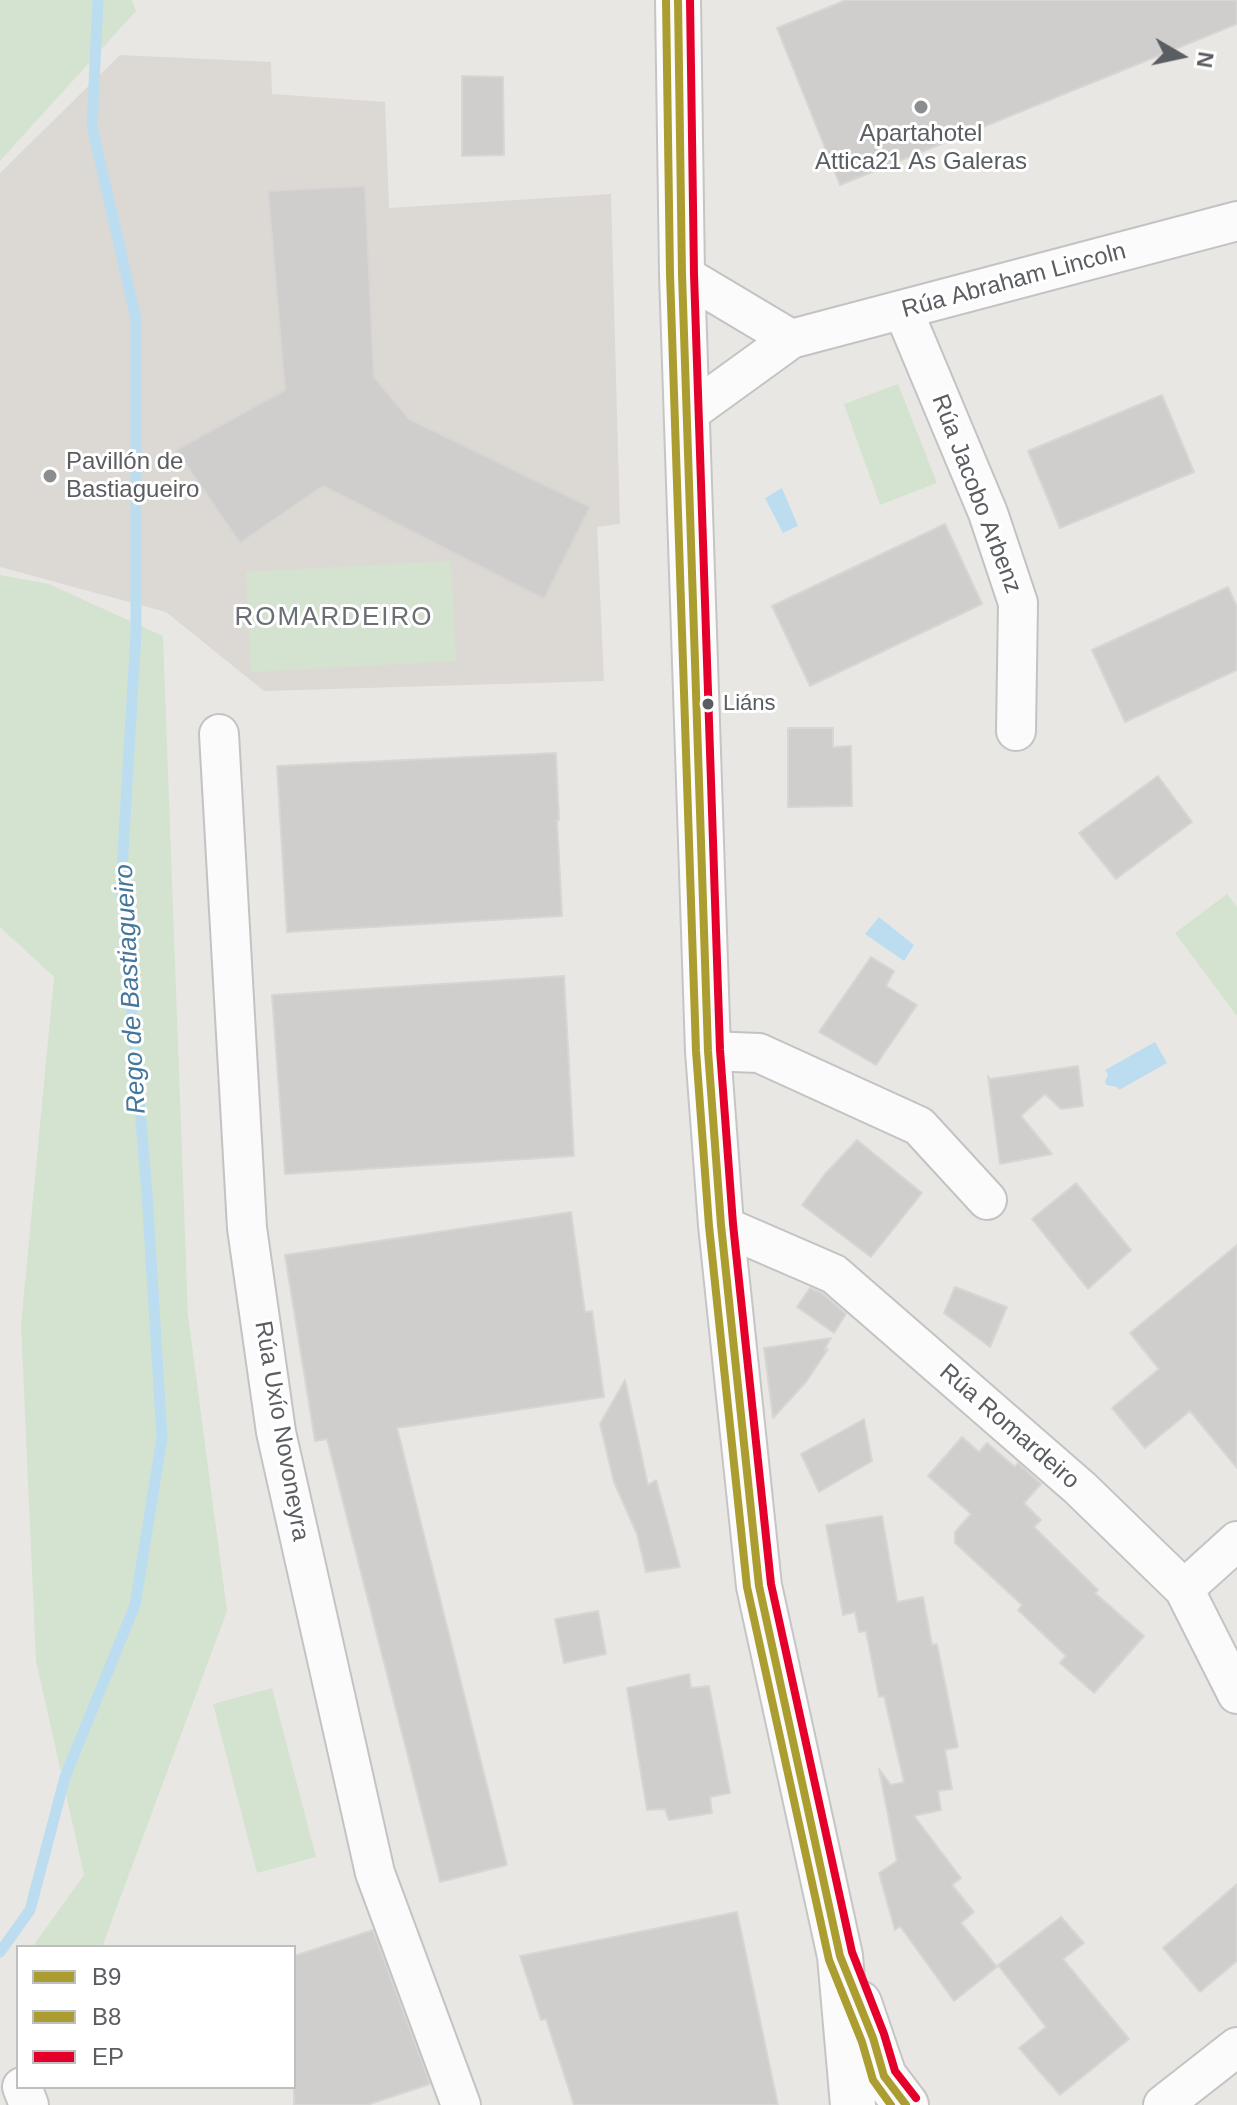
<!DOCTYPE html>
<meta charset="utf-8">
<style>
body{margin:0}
#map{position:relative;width:1237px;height:2105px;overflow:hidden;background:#e9e7e4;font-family:Helvetica,sans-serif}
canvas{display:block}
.legend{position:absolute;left:16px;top:1945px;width:280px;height:144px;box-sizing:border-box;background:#fff;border:2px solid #bdbec0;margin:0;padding:10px 14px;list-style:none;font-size:24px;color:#5a5d61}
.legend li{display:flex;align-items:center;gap:16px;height:40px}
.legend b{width:40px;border:2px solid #bdbec0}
.north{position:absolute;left:1141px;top:16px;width:80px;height:80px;-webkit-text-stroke:6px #fff;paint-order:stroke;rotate:99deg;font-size:22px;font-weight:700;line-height:32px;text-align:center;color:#5a5d61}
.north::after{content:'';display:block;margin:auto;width:28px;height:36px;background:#5a5d61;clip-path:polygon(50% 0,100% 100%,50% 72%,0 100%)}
</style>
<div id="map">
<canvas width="1237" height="2105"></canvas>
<ul class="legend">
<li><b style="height:10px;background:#ac9d30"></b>B9</li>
<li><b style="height:10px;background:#ac9d30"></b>B8</li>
<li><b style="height:10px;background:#e4002b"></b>EP</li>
</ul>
<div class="north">N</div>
</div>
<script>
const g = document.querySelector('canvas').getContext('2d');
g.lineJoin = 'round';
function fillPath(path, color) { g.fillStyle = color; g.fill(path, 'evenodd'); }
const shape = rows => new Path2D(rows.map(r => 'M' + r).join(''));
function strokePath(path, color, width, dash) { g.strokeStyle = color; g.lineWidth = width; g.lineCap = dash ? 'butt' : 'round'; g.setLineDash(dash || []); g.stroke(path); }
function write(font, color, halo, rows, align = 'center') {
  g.font = font + ' Helvetica,sans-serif'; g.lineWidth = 6; g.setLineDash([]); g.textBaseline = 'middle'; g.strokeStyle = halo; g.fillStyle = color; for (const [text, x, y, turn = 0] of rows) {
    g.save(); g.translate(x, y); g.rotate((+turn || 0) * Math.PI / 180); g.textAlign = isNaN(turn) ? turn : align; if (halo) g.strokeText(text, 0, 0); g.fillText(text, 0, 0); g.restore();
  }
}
const education = shape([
 [120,55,271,62,272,94,385,102,389,208,611,194,620,524,597,527,604,681,264,691,166,612,0,567,0,173]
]);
const green = shape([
 [0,0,132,0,136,11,0,161],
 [898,384,937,483,880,505,844,404],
 [451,561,456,661,251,672,246,572],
 [0,575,49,584,163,636,188,1315,227,1611,102,1947,33,1946,84,1875,36,1661,21,1325,54,977,0,927],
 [1227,894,1237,907,1237,1016,1175,933],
 [272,1688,316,1857,257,1873,213,1704]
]);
const water = shape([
 [782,488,798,526,783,533,765,498],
 [879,917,914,945,904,961,865,934],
 [1155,1042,1167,1063,1119,1090,1117,1087,1106,1085,1105,1081,1108,1075,1105,1070]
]);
const stream = shape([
 [0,1952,30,1910,65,1777,135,1605,162,1438,147,1193,121,885,136,634,136,319,92,126,98,0]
]);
const building = shape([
 [846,0,1237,0,1237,24,840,185,777,28,846,0],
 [462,76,503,77,504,155,462,156,462,76],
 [365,186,374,377,409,419,590,507,544,599,323,486,240,543,176,450,285,390,268,191,365,186],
 [1162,395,1194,472,1060,528,1028,451,1162,395],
 [945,524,982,604,810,686,772,606,945,524],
 [1228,587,1237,607,1237,670,1125,722,1092,650,1228,587],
 [788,728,833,728,833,747,851,746,852,806,788,807,788,728],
 [556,753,559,820,557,820,562,916,287,932,277,766,556,753],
 [1158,776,1192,822,1116,879,1079,833,1158,776],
 [871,957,894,971,886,986,917,1005,876,1065,819,1032,871,957],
 [564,976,574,1156,285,1174,272,995,564,976],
 [1078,1066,1083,1106,1061,1109,1045,1094,1021,1116,1052,1154,1000,1164,988,1076,990,1079,1078,1066],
 [857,1140,922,1193,871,1257,802,1205,825,1174,857,1140],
 [1076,1183,1131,1250,1088,1289,1032,1219,1076,1183],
 [571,1212,585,1312,592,1311,604,1397,397,1428,507,1865,440,1882,327,1439,315,1441,285,1255,571,1212],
 [1237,1245,1237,1468,1190,1411,1145,1448,1112,1408,1159,1369,1130,1333,1237,1245],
 [955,1287,1007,1307,990,1347,944,1313,955,1287],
 [810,1288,822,1293,846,1314,834,1333,797,1307,810,1288],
 [831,1338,824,1350,828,1349,806,1382,773,1418,764,1348,831,1338],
 [625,1380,648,1485,656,1480,680,1567,646,1572,637,1534,614,1482,600,1424,625,1380],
 [864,1419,872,1461,819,1492,801,1454,864,1419],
 [962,1437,979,1452,987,1443,1015,1467,1018,1463,1041,1484,1024,1503,1041,1520,1034,1527,1098,1590,1095,1593,1144,1636,1094,1693,1060,1663,1066,1656,1018,1610,1022,1605,955,1543,955,1532,971,1514,928,1476,962,1437],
 [882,1516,897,1602,923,1597,932,1645,937,1644,958,1747,945,1750,952,1789,938,1791,941,1810,914,1816,961,1878,952,1885,974,1912,961,1923,997,1967,954,2001,900,1926,895,1930,879,1873,897,1861,879,1769,891,1785,904,1782,884,1696,879,1697,866,1631,859,1632,855,1612,843,1615,826,1525,882,1516],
 [598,1611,606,1654,564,1663,555,1619,598,1611],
 [689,1674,691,1688,709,1686,730,1793,710,1797,712,1813,669,1820,665,1809,647,1810,627,1688,689,1674],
 [1237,1884,1237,1961,1200,1992,1163,1948,1237,1884],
 [737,1912,778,2105,574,2105,546,2019,541,2020,520,1956,737,1912],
 [1061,1917,1084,1943,1063,1959,1129,2039,1060,2095,1019,2048,1046,2027,998,1965,1061,1917],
 [373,1930,430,2084,367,2105,294,2105,294,1956,373,1930]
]);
const street = shape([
 [682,274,791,339],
 [903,310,988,513,1018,603,1016,731],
 [686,415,791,339,1237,221],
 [219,734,247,1228,276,1432,375,1873,461,2105],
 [708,1051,759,1053,919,1126,987,1200],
 [721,1225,834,1274,1080,1488,1184,1589,1237,1694],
 [1184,1589,1237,1541],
 [22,2087,29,2105],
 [1163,2105,1237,2047]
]);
const secondary = shape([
 [678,0,682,274,708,1051,721,1225,759,1586,840,1956,853,2105],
 [859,2003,884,2076,906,2105]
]);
const bus1 = shape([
 [678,0,682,274,708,1051,721,1225,759,1586,840,1956,873,2038,884,2076,906,2105]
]);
const bus2 = shape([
 [666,0,670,274,696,1051,709,1226,747,1587,829,1960,862,2042,873,2080,891,2105]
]);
const bus3 = shape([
 [690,0,694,274,720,1050,733,1224,771,1584,852,1952,884,2034,895,2071,916,2098]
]);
const markers = [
 [921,107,8,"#8c8d8f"],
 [50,476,8,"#8c8d8f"],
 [708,704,7,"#5a5d61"]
];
const busNames = [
 ["Liáns",723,704]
];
const poiNames = [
 ["Apartahotel",921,134],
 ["Attica21 As Galeras",921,162],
 ["Pavillón de",66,462,"left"],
 ["Bastiagueiro",66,490,"left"]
];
const streetNames = [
 ["Rúa Abraham Lincoln",1014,281,-15],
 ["Rúa Jacobo Arbenz",976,494,69],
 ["Rúa Romardeiro",1009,1427,41],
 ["Rúa Uxío Novoneyra",281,1431,80]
];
const neighbourhoodNames = [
 ["ROMARDEIRO",334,618]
];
const waterNames = [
 ["Rego de Bastiagueiro",131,989,-93]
];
fillPath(education, '#dcd9d4');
fillPath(green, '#d4e3d0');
fillPath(water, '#bcddf0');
strokePath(stream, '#bcddf0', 11);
fillPath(building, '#d0cecd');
strokePath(building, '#d8d6d4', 2);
strokePath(street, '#c3c3c4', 42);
strokePath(secondary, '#c6c5c5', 48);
strokePath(street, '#fcfbfb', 38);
strokePath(secondary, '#fcfbfb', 44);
strokePath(bus1, '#ac9d30', 8);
strokePath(bus2, '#ac9d30', 8);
strokePath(bus3, '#e4002b', 8);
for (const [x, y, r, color] of markers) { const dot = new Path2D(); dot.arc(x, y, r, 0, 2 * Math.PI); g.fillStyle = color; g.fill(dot); strokePath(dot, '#fff', 3); }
write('22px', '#5a5d61', '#fff', busNames, 'left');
write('24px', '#5a5d61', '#fff', poiNames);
write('24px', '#5a5d61', '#fff', streetNames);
g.letterSpacing = '2px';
write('26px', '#6b6f73', '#fff', neighbourhoodNames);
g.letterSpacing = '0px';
write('italic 26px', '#45769c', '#fff', waterNames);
</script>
